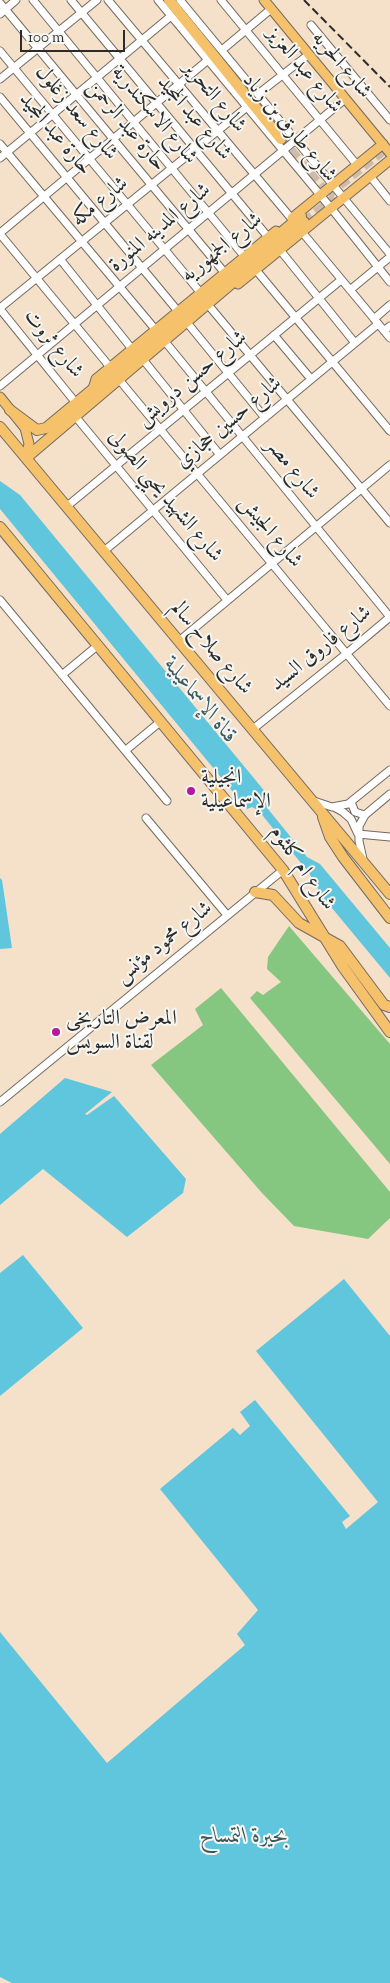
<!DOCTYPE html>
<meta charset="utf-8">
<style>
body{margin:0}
#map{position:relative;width:390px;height:1983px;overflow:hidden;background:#f5e0c9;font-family:"Sorts Mill Goudy",serif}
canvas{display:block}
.scale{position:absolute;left:20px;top:30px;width:105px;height:22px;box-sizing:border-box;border:2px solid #2b2b2b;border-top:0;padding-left:6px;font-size:15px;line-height:18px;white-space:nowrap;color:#2b2b2b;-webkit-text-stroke:4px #f6f6f2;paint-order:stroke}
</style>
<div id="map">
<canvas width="390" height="1983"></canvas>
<div class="scale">100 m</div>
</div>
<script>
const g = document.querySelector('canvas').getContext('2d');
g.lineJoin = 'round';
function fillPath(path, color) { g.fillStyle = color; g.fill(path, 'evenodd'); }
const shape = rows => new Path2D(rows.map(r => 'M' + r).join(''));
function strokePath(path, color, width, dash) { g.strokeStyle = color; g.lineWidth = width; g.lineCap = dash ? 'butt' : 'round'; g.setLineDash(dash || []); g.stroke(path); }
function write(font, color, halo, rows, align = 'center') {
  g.font = font + ' "Sorts Mill Goudy",Amiri,serif'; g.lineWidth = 4; g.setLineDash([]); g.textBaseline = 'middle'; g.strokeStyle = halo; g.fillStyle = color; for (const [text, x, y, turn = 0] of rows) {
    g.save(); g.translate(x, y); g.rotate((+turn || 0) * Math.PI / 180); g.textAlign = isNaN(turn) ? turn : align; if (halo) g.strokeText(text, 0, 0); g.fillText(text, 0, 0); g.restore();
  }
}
const green = shape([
 [289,926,390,1044,390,1164,250,998,257,991,263,995,281,982,267,969,268,957],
 [221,988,390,1192,390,1218,368,1239,294,1226,262,1193,151,1065,203,1025,195,1009]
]);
const water = shape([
 [0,481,20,495,267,794,264,798,268,809,307,857,320,864,390,948,390,978,322,896,309,873,259,811,252,807,247,809,0,509],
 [0,878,2,880,12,948,0,949],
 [65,1078,112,1092,85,1114,87,1115,114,1096,186,1179,183,1193,127,1237,43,1169,0,1205,0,1134],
 [23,1255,83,1328,0,1396,0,1273],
 [344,1279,390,1336,390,1983,12,1983,0,1977,0,1632,107,1763,245,1645,237,1634,258,1610,160,1489,233,1428,240,1435,250,1426,240,1412,255,1400,350,1516,342,1522,346,1529,378,1502,256,1351]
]);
const highwayTunnel = shape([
 [281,139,320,186,329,193],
 [328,194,390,145],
 [304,222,335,198]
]);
const minor = shape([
 [33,0,244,256],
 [71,0,268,237],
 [108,0,291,218],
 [158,0,331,208,390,282],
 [180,0,390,254],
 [221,0,357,165],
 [0,3,224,272],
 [0,14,16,0],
 [311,25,390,120],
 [222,50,271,9],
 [0,51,200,292],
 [0,79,97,0],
 [258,94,308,55],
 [0,97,177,310],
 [0,144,155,329],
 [0,158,171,16],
 [370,176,390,201],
 [302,232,390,338],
 [0,233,208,60],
 [0,234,110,367],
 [280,250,355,343],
 [60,259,132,349],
 [256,270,390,431],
 [350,290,390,257],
 [210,307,390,523],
 [0,308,247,107],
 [0,309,76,403],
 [374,319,390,305],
 [189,325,265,418],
 [384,331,390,326],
 [274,335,311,379],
 [167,344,390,617],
 [145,362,220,455],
 [121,382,390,706],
 [0,386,345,99],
 [75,416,227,600],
 [66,507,341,280],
 [104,551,378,324],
 [0,600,167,801],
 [179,641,390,465],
 [62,675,97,646],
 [253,729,346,654,390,617],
 [126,750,160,722],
 [314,801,332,807,348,804,390,770],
 [351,802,355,812,365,815],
 [334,807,343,812,351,819,358,834,390,837],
 [146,818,227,915],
 [363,859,359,841,359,826,365,815,390,794],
 [0,1102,283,870]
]);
const major = shape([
 [264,0,390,153],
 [292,218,383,144],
 [238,284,390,160],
 [93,389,96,379,276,231],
 [0,397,25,428,29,444,26,458]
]);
const highway = shape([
 [169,0,281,139],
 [10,410,37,430,46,428,301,216],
 [0,427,390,894],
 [26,458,304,222],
 [0,527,283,870,343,967,390,1032],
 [323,817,330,837,343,857,390,918],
 [255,892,273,895,299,923,340,946,384,1005,390,1007]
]);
const rail = shape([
 [304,0,390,87]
]);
const markers = [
 [191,791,5,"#b5179e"],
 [56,1032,5,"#b5179e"]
];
const streetNames = [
 ["شارع الحريه",340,66,50],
 ["شارع عبد العزيز",303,71,50],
 ["شارع التحرير",213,98,50],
 ["شارع سعد زغلول",75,114,50],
 ["شارع الاسكندرية",153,116,50],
 ["شارع عبد المجيد",193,119,50],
 ["حارة عبد الرحمن",125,127,50],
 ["شارع طارق بن زياد",288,129,50],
 ["حارة عبد المجيد",54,135,50],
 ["شارع مكه",101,203,-39],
 ["شارع المدينه المنورة",161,229,-40],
 ["شارع الجمهوريه",223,249,-39],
 ["شارع ثروت",52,345,51],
 ["شارع حسن درويش",193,380,-40],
 ["شارع حسين حجازي",230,424,-40],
 ["شارع مصر",291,470,51],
 ["شارع الشهيد يحيي الصولى",164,497,50],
 ["شارع الجيش",269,533,50],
 ["شارع صلاح سالم",210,649,50],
 ["شارع فاروق السيد",322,650,-39],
 ["شارع ام كلثوم",301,869,55],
 ["شارع محمود مؤنس",165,944,-39]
];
const poiNames = [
 ["انجيلية",201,779],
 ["الإسماعيلية",201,803],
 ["المعرض التاريخى",66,1020],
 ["لقناة السويس",66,1044]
];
const waterNames = [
 ["قناة الإسماعيلية",199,702,51],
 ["بحيرة التمساح",244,1838]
];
fillPath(green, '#85c780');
fillPath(water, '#60c6dd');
strokePath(highwayTunnel, '#cdbca9', 10, [10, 5]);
strokePath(minor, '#726a62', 9);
strokePath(major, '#726a62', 11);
strokePath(highway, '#726a62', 12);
strokePath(minor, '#fff', 7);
strokePath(major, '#f5c16b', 9);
strokePath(highway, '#f5c16b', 10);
strokePath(rail, '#2b2b2b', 2, [8, 4]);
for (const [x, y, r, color] of markers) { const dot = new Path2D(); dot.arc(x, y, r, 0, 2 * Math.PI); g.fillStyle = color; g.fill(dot); strokePath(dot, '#f6f6f2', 2); }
write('21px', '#2b2b2b', '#f6f6f2', streetNames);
write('21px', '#2b2b2b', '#f6f6f2', poiNames, 'left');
write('italic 22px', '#3b5a60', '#f6f6f2', waterNames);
</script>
